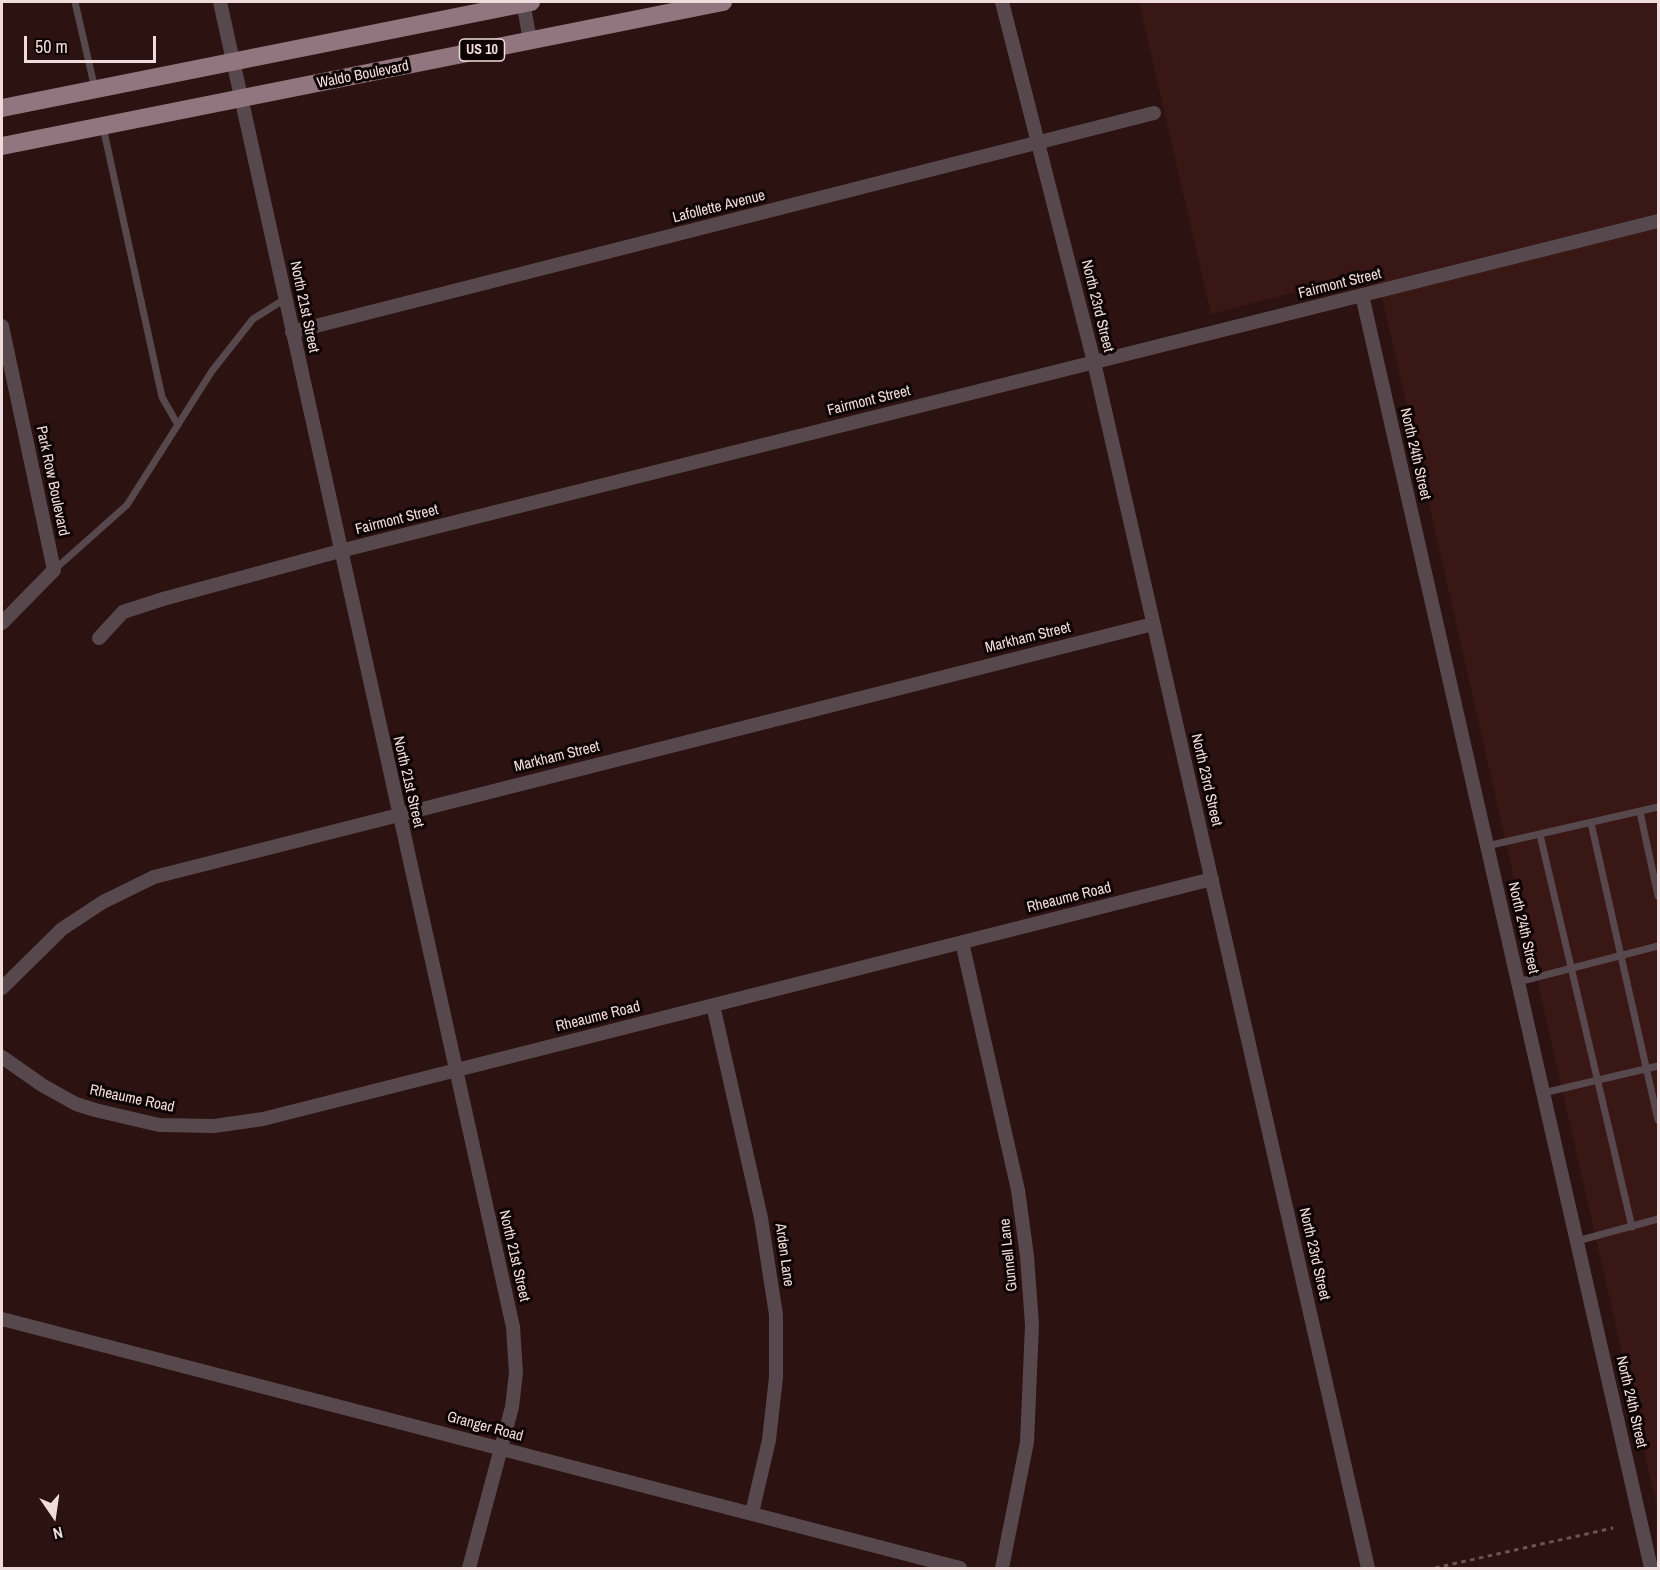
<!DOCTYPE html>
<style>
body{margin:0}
#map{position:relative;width:1660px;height:1570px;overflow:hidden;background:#2c1210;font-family:"Archivo Narrow",sans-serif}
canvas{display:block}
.frame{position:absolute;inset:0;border:3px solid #f0dddb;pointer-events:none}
.north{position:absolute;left:24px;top:1486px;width:60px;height:60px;-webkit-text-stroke:4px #0d0403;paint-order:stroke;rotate:167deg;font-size:16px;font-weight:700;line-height:24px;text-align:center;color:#f0dddb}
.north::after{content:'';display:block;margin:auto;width:21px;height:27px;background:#f0dddb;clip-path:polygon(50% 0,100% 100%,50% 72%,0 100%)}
.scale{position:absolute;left:24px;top:36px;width:132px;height:27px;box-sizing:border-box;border:3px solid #f0dddb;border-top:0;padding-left:8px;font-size:18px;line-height:21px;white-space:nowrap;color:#f0dddb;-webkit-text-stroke:4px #0d0403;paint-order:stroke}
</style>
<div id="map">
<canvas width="1660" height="1570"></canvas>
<div class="frame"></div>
<div class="north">N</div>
<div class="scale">50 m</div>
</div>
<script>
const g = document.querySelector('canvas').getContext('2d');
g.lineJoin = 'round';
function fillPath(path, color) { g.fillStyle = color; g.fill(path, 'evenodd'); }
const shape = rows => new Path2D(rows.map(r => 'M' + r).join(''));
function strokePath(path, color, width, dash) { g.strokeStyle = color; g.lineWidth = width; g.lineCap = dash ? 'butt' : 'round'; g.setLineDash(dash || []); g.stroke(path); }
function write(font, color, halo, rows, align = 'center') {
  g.font = font + ' "Archivo Narrow",sans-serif'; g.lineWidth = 6; g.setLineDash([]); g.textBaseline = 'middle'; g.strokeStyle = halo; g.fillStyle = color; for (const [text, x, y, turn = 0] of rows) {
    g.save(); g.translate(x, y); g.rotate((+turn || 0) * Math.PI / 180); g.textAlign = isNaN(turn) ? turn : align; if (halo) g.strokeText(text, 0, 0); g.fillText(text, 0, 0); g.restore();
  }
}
const built = shape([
 [1139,2,1658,2,1658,1512,1376,271,1211,314]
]);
const path = shape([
 [1435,1568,1613,1528]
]);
const service = shape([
 [75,2,95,89],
 [103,127,162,397,178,425],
 [54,570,127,505,212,371,253,319,285,299],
 [1640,812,1658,896],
 [1591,823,1658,1120],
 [1540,835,1632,1227],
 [1487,846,1658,807],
 [1518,982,1658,946],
 [1543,1093,1658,1066],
 [1577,1241,1658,1219]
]);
const minor = shape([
 [220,2,513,1327,516,1373,512,1407,469,1568],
 [523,2,530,40],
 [1002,2,1094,362,1368,1568],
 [1362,295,1651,1568],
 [2,326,54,570,2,623],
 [292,332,1154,113],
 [99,638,123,612,163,599,340,551,1658,221],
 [962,942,1018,1190,1027,1256,1032,1325,1027,1442,1002,1568],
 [2,988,62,929,103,902,154,877,1153,624],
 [713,1005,761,1218,776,1315,776,1377,769,1440,752,1513],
 [2,1057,42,1085,76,1104,95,1110,159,1125,214,1126,263,1119,1212,879],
 [2,1319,960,1568]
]);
const primary = shape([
 [2,108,531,2],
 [2,146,723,2]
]);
const shields = [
 [482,50,45]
];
const shieldNames = [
 ["US 10",482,50]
];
const streetNames = [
 ["Waldo Boulevard",363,75,-11],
 ["Lafollette Avenue",719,207,-14],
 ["Fairmont Street",1340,284,-14],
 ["North 23rd Street",1097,306,76],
 ["North 21st Street",304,307,78],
 ["Fairmont Street",869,401,-14],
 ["North 24th Street",1415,454,77],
 ["Park Row Boulevard",52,481,78],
 ["Fairmont Street",397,520,-14],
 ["Markham Street",1028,638,-14],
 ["Markham Street",557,757,-14],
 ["North 23rd Street",1206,780,77],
 ["North 21st Street",408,782,77],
 ["Rheaume Road",1069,898,-14],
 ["North 24th Street",1523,928,77],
 ["Rheaume Road",598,1017,-14],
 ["Rheaume Road",132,1099,12],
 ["North 23rd Street",1314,1254,77],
 ["Arden Lane",784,1255,82],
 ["Gunnell Lane",1009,1255,-96],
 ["North 21st Street",514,1256,77],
 ["North 24th Street",1631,1402,77],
 ["Granger Road",485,1427,15]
];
fillPath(built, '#391715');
strokePath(path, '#6c5452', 3, [4.5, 4.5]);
strokePath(service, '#56484d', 7);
strokePath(minor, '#56484d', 14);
strokePath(primary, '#917680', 18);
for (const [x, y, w] of shields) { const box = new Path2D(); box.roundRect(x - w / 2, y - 11, w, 22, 4.5); g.fillStyle = '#0d0403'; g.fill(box); strokePath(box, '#f0dddb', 1.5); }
write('bold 14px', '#f0dddb', null, shieldNames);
write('15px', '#f0dddb', '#0d0403', streetNames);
</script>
